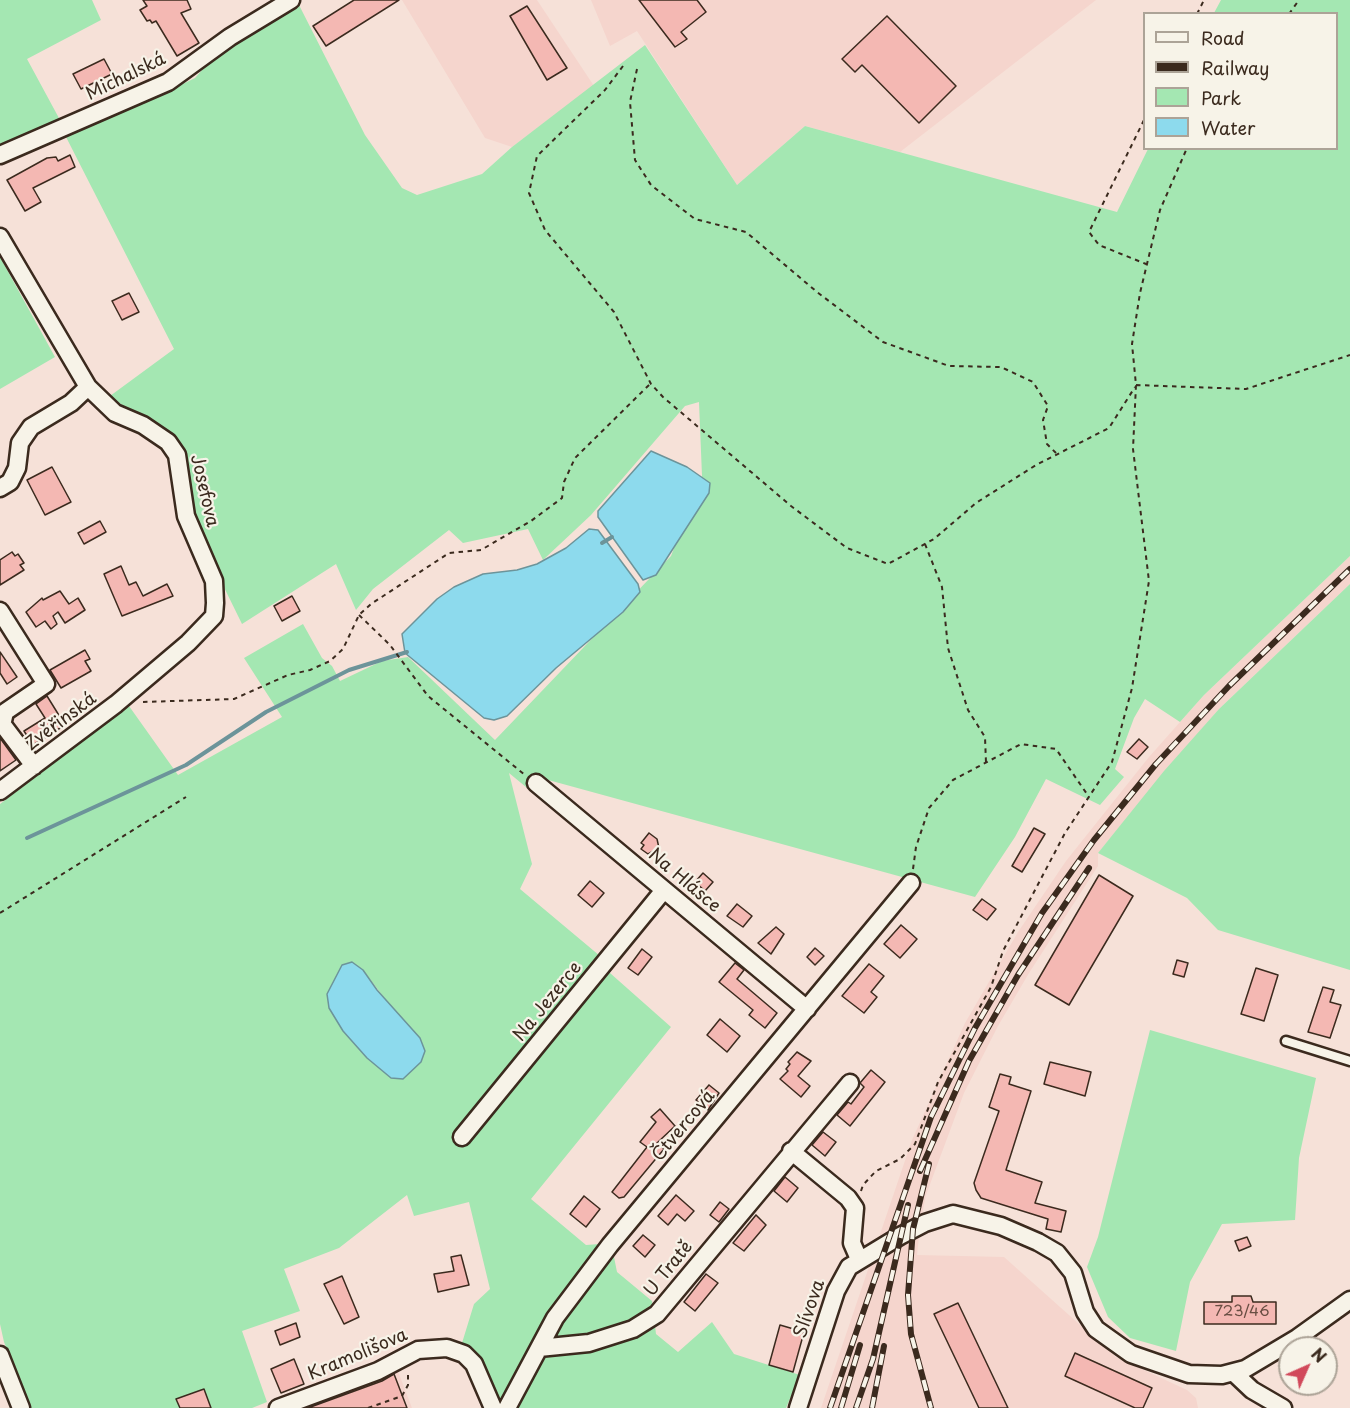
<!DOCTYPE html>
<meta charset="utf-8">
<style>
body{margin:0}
#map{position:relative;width:1350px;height:1408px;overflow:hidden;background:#f6e1d8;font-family:"Playpen Sans",sans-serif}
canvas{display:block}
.legend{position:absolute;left:1143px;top:12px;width:195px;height:138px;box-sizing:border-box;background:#f7f3e8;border:2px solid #aca397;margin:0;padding:8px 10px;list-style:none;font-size:18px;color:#3b2a1e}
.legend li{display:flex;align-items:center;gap:12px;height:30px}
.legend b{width:30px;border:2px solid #aca397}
.north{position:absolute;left:1278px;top:1336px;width:60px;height:60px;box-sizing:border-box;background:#f7f3e8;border:2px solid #aca397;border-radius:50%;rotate:45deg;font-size:16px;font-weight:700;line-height:24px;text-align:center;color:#3b2a1e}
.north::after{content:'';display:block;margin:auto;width:21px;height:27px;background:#d1495b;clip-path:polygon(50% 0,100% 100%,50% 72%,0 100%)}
</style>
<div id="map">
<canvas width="1350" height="1408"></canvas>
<ul class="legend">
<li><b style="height:8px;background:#f7f3e8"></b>Road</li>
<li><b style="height:8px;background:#3b2a1e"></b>Railway</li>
<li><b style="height:16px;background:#a4e7b2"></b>Park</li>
<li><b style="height:16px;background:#8ddaed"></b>Water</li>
</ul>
<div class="north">N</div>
</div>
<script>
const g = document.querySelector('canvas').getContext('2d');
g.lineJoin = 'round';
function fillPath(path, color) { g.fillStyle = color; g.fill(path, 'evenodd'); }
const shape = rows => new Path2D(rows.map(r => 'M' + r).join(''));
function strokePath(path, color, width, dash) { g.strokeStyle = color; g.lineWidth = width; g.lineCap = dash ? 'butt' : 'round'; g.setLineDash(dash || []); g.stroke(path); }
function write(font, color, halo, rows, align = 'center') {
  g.font = font + ' "Playpen Sans",sans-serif'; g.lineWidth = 4.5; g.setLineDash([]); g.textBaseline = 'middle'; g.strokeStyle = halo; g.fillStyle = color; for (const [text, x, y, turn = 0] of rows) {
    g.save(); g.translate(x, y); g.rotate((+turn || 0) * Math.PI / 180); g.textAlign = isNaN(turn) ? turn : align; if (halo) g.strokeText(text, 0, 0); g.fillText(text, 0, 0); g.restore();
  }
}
const built = shape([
 [402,0,537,0,594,86,512,147,485,138],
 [591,0,1096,0,900,152,805,126,737,185,637,31,610,46],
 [1350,556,1350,584,1219,709,1098,853,1098,866,1029,973,998,1026,964,1093,926,1195,921,1219,917,1255,1004,1257,1116,1357,1187,1390,1196,1398,1198,1408,821,1408,912,1140,965,1023,1018,932,1066,861,1149,757,1204,695],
 [396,1366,412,1408,292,1408]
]);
const green = shape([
 [0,0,92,0,101,20,27,59,60,120,0,148],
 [1221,0,1350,0,1350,556,1204,695,1180,722,1145,699,1134,718,1115,769,1124,777,1100,805,1046,779,1015,837,975,897,541,778,532,792,509,773,532,864,520,889,600,956,610,973,671,1027,531,1199,586,1245,600,1244,614,1257,617,1272,652,1301,656,1334,678,1352,712,1322,734,1354,800,1375,786,1408,501,1408,477,1356,462,1343,474,1304,490,1289,469,1202,414,1216,407,1195,339,1248,284,1269,300,1311,242,1331,267,1402,252,1408,30,1408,4,1342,0,1324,0,804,129,706,178,775,282,717,244,658,303,624,322,658,332,666,340,681,382,661,408,657,495,740,671,556,702,476,699,402,685,406,591,515,543,560,528,529,463,543,449,530,373,589,356,610,336,564,242,624,190,518,179,447,110,396,174,349,65,135,142,104,195,78,217,53,299,5,365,135,402,188,417,195,482,174,512,147,645,45,737,185,805,126,1117,212,1148,149,1336,148,1336,14,1214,13],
 [363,970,395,1012,391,1078,367,1058,343,1031],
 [0,257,55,357,0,389],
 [1350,584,1350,970,1218,930,1187,898,1098,853,1164,771,1219,709],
 [1150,1030,1316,1078,1299,1158,1295,1220,1222,1224,1190,1282,1176,1351,1130,1338,1108,1317,1087,1267,1098,1237]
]);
const water = shape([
 [651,451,687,467,710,483,709,493,656,575,643,580,598,517,598,511,651,451],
 [589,529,598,530,638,584,640,592,623,612,556,668,507,716,494,720,484,718,405,653,402,634,437,599,454,587,483,574,517,570,537,564,566,548,589,529],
 [352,962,363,970,377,990,420,1038,425,1051,421,1062,403,1079,391,1078,367,1058,343,1031,329,1008,327,994,342,965,352,962]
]);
const stream = shape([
 [602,543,612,537],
 [27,838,186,765,266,712,349,670,407,652]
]);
const building = shape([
 [143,0,187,0,191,9,181,13,199,43,177,56,156,21,152,23,150,20,147,21,140,10,147,6,143,0],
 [354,0,399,0,326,46,313,26,354,0],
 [639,0,697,0,706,12,681,32,687,39,675,47,639,0],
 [527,6,567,68,547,80,510,16,527,6],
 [887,16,956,86,919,123,862,65,855,72,842,59,887,16],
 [104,59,112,74,81,89,73,74,104,59],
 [70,155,75,167,33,188,41,202,25,211,7,180,47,158,56,157,58,161,70,155],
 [129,293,139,312,122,320,112,301,129,293],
 [52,467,71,502,45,515,27,480,52,467],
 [100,521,106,532,84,544,78,533,100,521],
 [12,552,15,556,18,554,24,563,20,565,24,570,0,585,0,560,12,552],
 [121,566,129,585,136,582,143,596,167,584,173,596,122,616,104,574,121,566],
 [60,591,69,604,78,598,85,610,65,623,58,612,53,616,57,624,51,629,45,621,36,627,26,612,42,598,43,600,60,591],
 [292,596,300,611,282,621,274,606,292,596],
 [85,650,90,659,85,661,91,671,61,688,50,670,85,650],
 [0,652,17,677,7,684,0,673,0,652],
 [47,696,65,725,33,745,24,731,45,718,36,704,47,696],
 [0,738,16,760,0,771,0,738],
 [1139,739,1148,747,1137,759,1127,752,1139,739],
 [1034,828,1045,834,1022,872,1012,866,1034,828],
 [649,833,657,839,659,848,648,854,641,849,644,845,641,843,649,833],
 [703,873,713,882,705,891,695,882,703,873],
 [1099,875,1133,896,1069,1005,1035,985,1099,875],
 [590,881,604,893,592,907,578,895,590,881],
 [982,899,996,909,987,920,973,910,982,899],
 [737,904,752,916,743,927,727,916,737,904],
 [901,925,917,939,900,958,884,944,901,925],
 [776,927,784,934,771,954,758,943,776,927],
 [815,948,824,956,815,965,807,957,815,948],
 [642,949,652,957,638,975,628,968,642,949],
 [1177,960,1188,963,1184,977,1173,974,1177,960],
 [735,963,744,970,737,979,777,1013,765,1028,749,1015,753,1010,719,982,735,963],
 [869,964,884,976,871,992,877,997,864,1013,842,996,869,964],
 [1256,968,1278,975,1264,1021,1241,1014,1256,968],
 [1323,987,1334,990,1330,1002,1341,1005,1330,1038,1308,1032,1323,987],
 [720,1019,740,1036,727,1052,707,1035,720,1019],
 [797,1052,811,1061,798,1076,810,1086,801,1097,780,1079,788,1071,786,1069,790,1064,788,1062,797,1052],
 [1050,1062,1091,1072,1085,1096,1044,1084,1050,1062],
 [871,1070,885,1082,850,1126,837,1115,848,1102,851,1104,864,1087,860,1083,871,1070],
 [1000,1074,1011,1077,1009,1084,1031,1091,1006,1170,1042,1182,1035,1203,1066,1211,1061,1232,1046,1229,1048,1219,981,1198,976,1190,974,1183,999,1111,989,1107,1000,1074],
 [709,1085,719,1093,708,1110,696,1100,709,1085],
 [660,1109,675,1126,657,1143,664,1149,624,1197,619,1198,612,1192,647,1147,640,1142,656,1122,651,1117,660,1109],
 [823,1132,836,1142,825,1156,812,1145,823,1132],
 [785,1177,798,1188,787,1202,774,1191,785,1177],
 [676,1195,694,1211,685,1221,677,1214,668,1225,658,1216,676,1195],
 [584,1196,600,1209,586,1227,570,1214,584,1196],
 [720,1202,729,1209,719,1222,710,1215,720,1202],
 [756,1215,766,1225,744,1251,733,1243,756,1215],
 [643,1235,655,1245,645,1257,633,1246,643,1235],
 [1247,1237,1251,1246,1239,1251,1235,1241,1247,1237],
 [461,1255,469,1285,438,1292,434,1274,454,1271,451,1257,461,1255],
 [706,1274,718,1283,695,1311,684,1302,706,1274],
 [342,1276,359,1317,344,1324,324,1284,342,1276],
 [1232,1296,1251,1296,1253,1302,1276,1302,1276,1324,1204,1324,1204,1302,1232,1302,1232,1296],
 [958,1303,1008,1408,979,1408,934,1314,958,1303],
 [296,1323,300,1337,280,1345,275,1331,296,1323],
 [780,1325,804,1332,793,1372,769,1365,780,1325],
 [1075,1353,1152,1388,1143,1408,1135,1408,1065,1376,1075,1353],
 [294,1359,304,1384,281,1393,271,1369,294,1359],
 [394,1374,407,1408,308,1408,382,1381,394,1374],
 [204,1389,211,1408,180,1408,176,1399,204,1389]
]);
const path = shape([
 [1197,14,1204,0],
 [1289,14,1299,0],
 [623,66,605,90,537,156,529,193,545,230,614,312,651,384,663,397,791,506,847,548,888,564,934,539,976,503,1036,465,1109,428,1135,387],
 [637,69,630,102,635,160,651,185,695,219,746,232,817,292,883,342,949,366,1001,367,1033,382,1048,406,1043,420,1047,444,1056,453],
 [1144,120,1089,232,1099,245,1146,264],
 [1136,385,1246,389,1350,355],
 [925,544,942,587,948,648,968,710,985,737,986,763],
 [359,615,390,645,428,696,525,775],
 [143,702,234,699,288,675,310,670,330,661,343,649,359,615,371,604,449,553,481,550,531,521,562,498,564,482,575,458,650,384],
 [913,869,916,847,929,808,953,780,1021,744,1056,749,1089,797],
 [0,913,186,797],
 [861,1191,863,1185,876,1171,900,1159,915,1144,938,1082,991,987,1003,951,1065,833,1112,762,1132,688,1149,581,1133,449,1136,385,1132,344,1140,293,1160,210,1187,148],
 [368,1408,402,1396,408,1385,408,1374]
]);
const lane = shape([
 [1286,1041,1350,1061]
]);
const street = shape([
 [0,155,168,82,230,37,291,0],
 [0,237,88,387,115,413,143,425,168,442,177,455,186,516,214,581,215,603,214,616,188,643,116,704,0,791],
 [0,488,10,482,17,468,20,443,31,427,71,403,88,387],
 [0,611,46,684,5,712,3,721],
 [0,721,34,766],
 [536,783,807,1009],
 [462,1137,664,890],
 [791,1151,848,1198,855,1208,852,1243,859,1259],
 [539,1348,589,1343,633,1329,657,1314,850,1083],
 [0,1355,21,1408],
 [1234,1373,1252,1390,1283,1408],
 [278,1408,378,1371,418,1350,447,1348,464,1354,474,1364,493,1408],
 [507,1408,555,1318,610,1245,911,883],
 [798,1408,836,1291,849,1267,900,1236,925,1223,953,1214,1001,1226,1038,1242,1057,1253,1073,1273,1085,1312,1096,1329,1131,1354,1189,1374,1222,1375,1245,1369,1297,1338,1350,1300]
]);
const rail = shape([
 [929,1164,913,1229,908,1295,911,1334,931,1408],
 [920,1171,969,1061,1018,975,1089,868],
 [830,1408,931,1117,975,1028,1042,913,1094,840,1156,764,1229,686,1350,569],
 [841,1408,860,1345],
 [856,1408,873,1359,908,1205],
 [872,1408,884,1346]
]);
const numberNames = [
 ["723/46",1242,1312]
];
const streetNames = [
 ["Michalská",126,77,-26],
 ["Josefova",204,491,77],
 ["Zvěřinská",61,722,-37],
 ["Na Hlásce",684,881,40],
 ["Na Jezerce",548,1002,-51],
 ["Čtvercová",684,1126,-50],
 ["U Tratě",669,1269,-51],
 ["Slívova",810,1309,-71],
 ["Kramolišova",358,1355,-23]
];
fillPath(built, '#f5d5cd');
fillPath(green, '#a4e7b2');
fillPath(water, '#8ddaed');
strokePath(water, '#6c949a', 1.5);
strokePath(stream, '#6c949a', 4);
fillPath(building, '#f4b8b3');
strokePath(building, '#3b2a1e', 1.5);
strokePath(lane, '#3b2a1e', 13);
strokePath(street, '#3b2a1e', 21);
strokePath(path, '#3b2a1e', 2, [4.5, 4.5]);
strokePath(lane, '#f7f3e8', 8);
strokePath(street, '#f7f3e8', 16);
strokePath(rail, '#3b2a1e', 6);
strokePath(rail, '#f7f3e8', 4, [11]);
write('15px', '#694e43', null, numberNames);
write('18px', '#3b2a1e', '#f7f3e8', streetNames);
</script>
